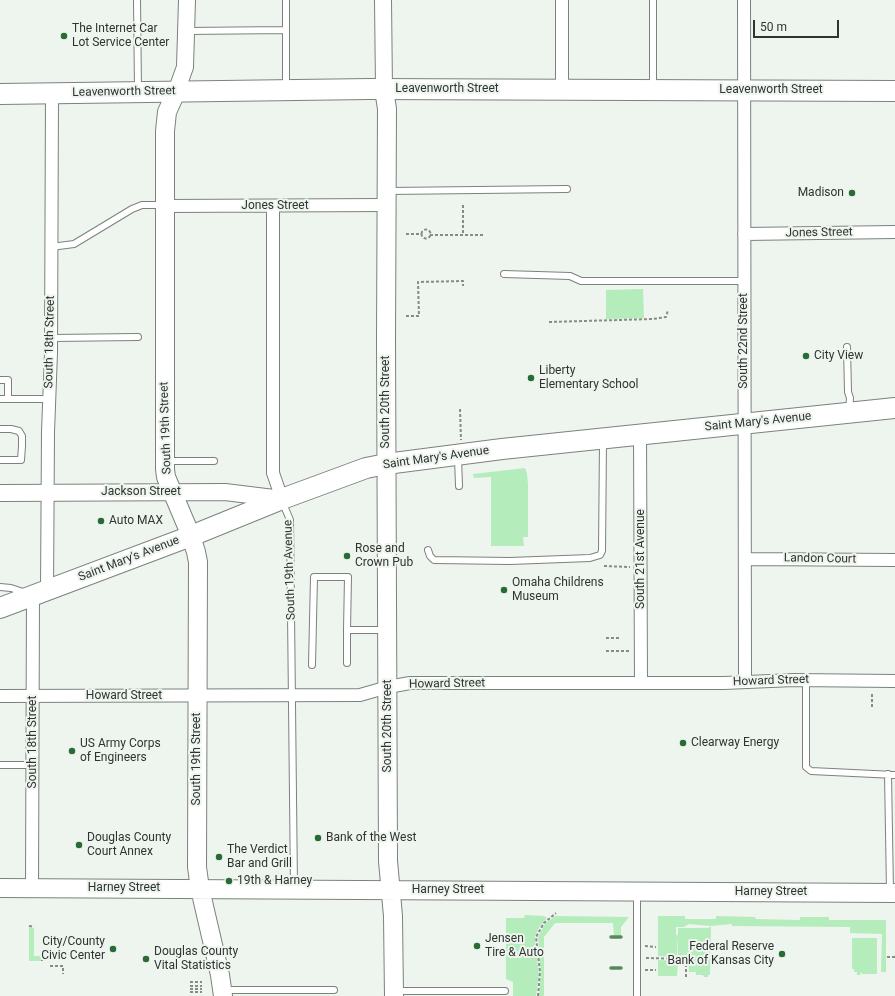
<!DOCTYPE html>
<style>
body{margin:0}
#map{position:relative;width:895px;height:996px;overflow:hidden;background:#edf5ee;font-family:Roboto,sans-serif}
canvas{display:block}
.scale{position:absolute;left:753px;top:20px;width:86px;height:18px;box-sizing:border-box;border:2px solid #303330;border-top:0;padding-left:5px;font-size:12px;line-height:14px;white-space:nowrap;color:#303330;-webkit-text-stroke:3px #edf5ee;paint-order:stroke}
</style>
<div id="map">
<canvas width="895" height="996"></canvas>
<div class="scale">50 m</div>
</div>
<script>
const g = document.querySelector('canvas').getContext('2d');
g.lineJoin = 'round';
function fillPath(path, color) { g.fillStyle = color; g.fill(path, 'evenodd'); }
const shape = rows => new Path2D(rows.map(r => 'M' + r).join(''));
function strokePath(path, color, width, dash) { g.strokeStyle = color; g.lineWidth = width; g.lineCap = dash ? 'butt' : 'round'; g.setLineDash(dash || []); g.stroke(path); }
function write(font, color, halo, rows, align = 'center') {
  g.font = font + ' Roboto,sans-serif'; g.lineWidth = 4; g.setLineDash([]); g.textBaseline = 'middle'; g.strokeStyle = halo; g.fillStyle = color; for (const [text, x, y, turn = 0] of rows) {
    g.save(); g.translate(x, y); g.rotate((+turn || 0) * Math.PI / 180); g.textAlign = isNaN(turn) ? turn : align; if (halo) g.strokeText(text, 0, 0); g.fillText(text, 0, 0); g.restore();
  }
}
const green = shape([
 [643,289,644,318,606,319,606,290],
 [525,468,527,474,528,484,528,537,523,537,524,546,491,546,491,477,474,478,473,475,473,474],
 [525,915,544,916,547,918,540,926,535,936,535,944,539,975,536,996,513,996,513,982,506,979,506,918,524,918],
 [555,916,629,917,621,927,621,936,614,936,613,923,555,923,544,937,544,996,539,996,541,975,538,937,545,924],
 [658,916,685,916,685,919,716,919,716,916,755,917,756,919,800,920,800,917,829,917,829,920,886,920,886,972,881,972,882,934,850,933,850,927,732,926,732,924,711,926,689,924,684,927,676,927,676,934,678,936,677,957,658,956],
 [709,927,711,927,710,975,708,975,708,977,704,977,703,975,696,975,696,972,689,972,688,956,678,956,678,928,709,928],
 [29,928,34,928,34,956,41,956,41,961,29,961],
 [852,938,877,938,877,974,862,974,862,973,861,972,860,975,857,975,857,972,854,972,854,969,852,969],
 [658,960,678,961,677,976,658,976]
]);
const stream = shape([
 [611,937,621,937],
 [611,968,621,968]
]);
const path = shape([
 [463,205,463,234],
 '421.5 234a4.5 4.5 0 1 1 9 0a4.5 4.5 0 1 1-9 0Z',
 [406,234,422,234],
 [430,235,483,235],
 [406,316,419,316,418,282,463,281,463,286],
 [549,322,653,319,666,317,668,310],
 [460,409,461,440],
 [604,566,630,567],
 [606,638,621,638],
 [606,651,630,651],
 [872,707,872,693],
 [29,926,34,927],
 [645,946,656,947],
 [42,955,42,961],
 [887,957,895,957],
 [646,958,686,959,686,977],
 [50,966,63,966,63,974],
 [645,970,656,970],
 [190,982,202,982],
 [190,986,202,986],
 [190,989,202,989],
 [190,992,202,992],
 [538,996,540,972,536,937,544,923,556,913]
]);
const service = shape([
 [137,0,138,89],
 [286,0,286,88],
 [186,31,286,30],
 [653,88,653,0],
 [388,191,567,189],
 [51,247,74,244,132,209,142,205,163,205],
 [504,274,570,276,581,281,744,281],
 [51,338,138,337],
 [847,347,848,392,850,398,849,411],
 [0,380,8,380,8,399],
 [0,399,50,399],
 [0,429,11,429,19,431,22,436,22,446,21,460,0,460],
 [458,458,459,486],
 [168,461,214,461],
 [282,501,290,520,294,888],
 [428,550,430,556,434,560,510,561,590,558,600,555,602,551,603,442],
 [0,587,11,588,26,593],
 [347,663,347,630,386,630],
 [312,665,314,577,348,577,347,630],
 [806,680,806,767,811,771,895,775],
 [0,765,33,765],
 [888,774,890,891],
 [223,990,334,990],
 [395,991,505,991],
 [637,996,637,893]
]);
const minor = shape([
 [744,0,745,682],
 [562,89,562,0],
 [164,206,386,205],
 [273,206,273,473,282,499],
 [744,234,895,232],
 [640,434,641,683],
 [745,559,895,560],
 [47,590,48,432,51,353,52,94],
 [0,696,360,695,388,687,410,683,724,683,794,680,895,681],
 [32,888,33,595]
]);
const tertiary = shape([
 [383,0,384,89],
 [176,92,185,67,187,0],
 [0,493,225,492,282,499]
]);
const secondary = shape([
 [384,89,387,109,386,340,388,861,393,916,394,996],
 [176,92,167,112,165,131,165,469,166,477,191,536,196,552,198,562,197,867,200,889,220,975,223,996],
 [0,888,895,893]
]);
const primary = shape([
 [0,94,370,89,895,91],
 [0,608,191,536,282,499,366,468,386,464,502,449,895,408]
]);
const markers = [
 [64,36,4,"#296b36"],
 [852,193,4,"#296b36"],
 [806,356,4,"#296b36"],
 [531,378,4,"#296b36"],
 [101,521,4,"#296b36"],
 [347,556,4,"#296b36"],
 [504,590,4,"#296b36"],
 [683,743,4,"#296b36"],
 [72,751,4,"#296b36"],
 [318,838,4,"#296b36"],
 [79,845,4,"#296b36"],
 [219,857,4,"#296b36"],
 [229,881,4,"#296b36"],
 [477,946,4,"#296b36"],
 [113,949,4,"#296b36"],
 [782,954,4,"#296b36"],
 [146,959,4,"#296b36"]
];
const poiNames = [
 ["The Internet Car",72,29],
 ["Lot Service Center",72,43],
 ["Madison",844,193,"right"],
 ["City View",814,356],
 ["Liberty",539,371],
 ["Elementary School",539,385],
 ["Auto MAX",109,521],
 ["Rose and",355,549],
 ["Crown Pub",355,563],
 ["Omaha Childrens",512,583],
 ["Museum",512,597],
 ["Clearway Energy",691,743],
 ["US Army Corps",80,744],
 ["of Engineers",80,758],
 ["Douglas County",87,838],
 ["Court Annex",87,852],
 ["Bank of the West",326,838],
 ["The Verdict",227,850],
 ["Bar and Grill",227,864],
 ["19th & Harney",237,881],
 ["Jensen",485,939],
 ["Tire & Auto",485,953],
 ["City/County",105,942,"right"],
 ["Civic Center",105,956,"right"],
 ["Federal Reserve",774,947,"right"],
 ["Bank of Kansas City",774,961,"right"],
 ["Douglas County",154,952],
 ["Vital Statistics",154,966]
];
const streetNames = [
 ["Leavenworth Street",447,89],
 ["Leavenworth Street",771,90],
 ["Leavenworth Street",124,92,-1],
 ["Jones Street",275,206],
 ["Jones Street",819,233,-1],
 ["South 22nd Street",744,341,-90],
 ["South 18th Street",50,342,-89],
 ["South 20th Street",386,402,-90],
 ["Saint Mary's Avenue",758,422,-6],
 ["South 19th Street",166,428,-92],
 ["Saint Mary's Avenue",436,458,-8],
 ["Jackson Street",141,492],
 ["Saint Mary's Avenue",129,559,-21],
 ["South 21st Avenue",641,559,-90],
 ["Landon Court",820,559,1],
 ["South 19th Avenue",290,570,-92],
 ["Howard Street",771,681,-2],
 ["Howard Street",447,684,-1],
 ["Howard Street",124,696],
 ["South 20th Street",388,726,-90],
 ["South 18th Street",33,742,-90],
 ["South 19th Street",197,759,-90],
 ["Harney Street",124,888],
 ["Harney Street",448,890],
 ["Harney Street",771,892]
];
fillPath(green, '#b5ecbb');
strokePath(stream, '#59885f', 3.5);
strokePath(service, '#7b827c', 8);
strokePath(minor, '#7b827c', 14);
strokePath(tertiary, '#7b827c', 18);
strokePath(secondary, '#7b827c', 20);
strokePath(primary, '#7b827c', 22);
strokePath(path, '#858b86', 2, [3, 2]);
strokePath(service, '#fff', 6);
strokePath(minor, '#fff', 12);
strokePath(tertiary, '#fff', 16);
strokePath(secondary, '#fff', 18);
strokePath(primary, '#fff', 20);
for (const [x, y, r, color] of markers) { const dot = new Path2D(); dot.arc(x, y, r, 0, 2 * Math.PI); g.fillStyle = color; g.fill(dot); strokePath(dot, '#edf5ee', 1.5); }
write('12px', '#303330', '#edf5ee', poiNames, 'left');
write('12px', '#303330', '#edf5ee', streetNames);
</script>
